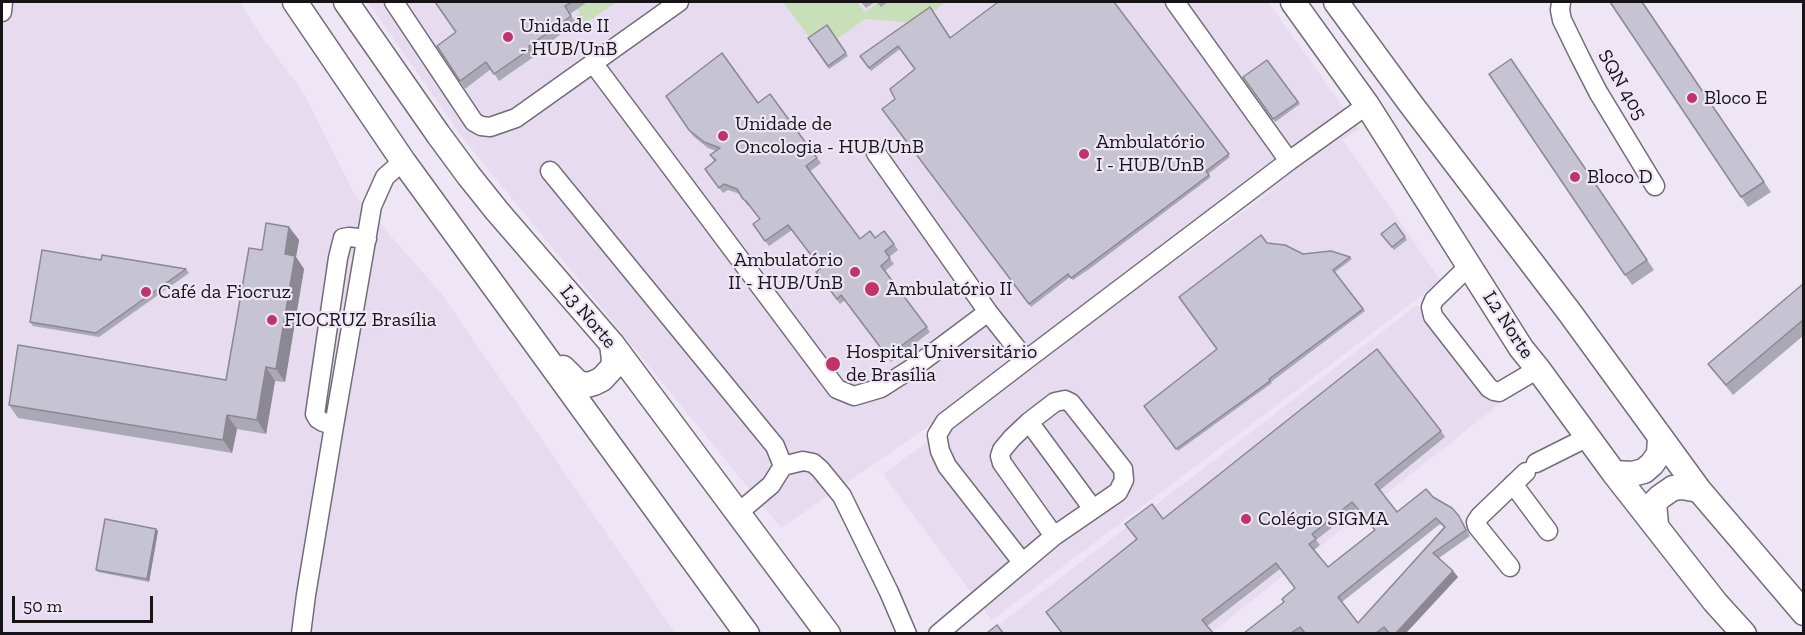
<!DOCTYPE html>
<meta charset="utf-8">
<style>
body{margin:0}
#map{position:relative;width:1805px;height:635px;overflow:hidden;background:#eee6f4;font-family:"Zilla Slab",serif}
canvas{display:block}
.frame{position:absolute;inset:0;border:3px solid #171419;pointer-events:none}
.scale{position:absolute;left:12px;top:596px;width:141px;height:27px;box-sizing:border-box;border:3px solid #171419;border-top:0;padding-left:8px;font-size:18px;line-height:21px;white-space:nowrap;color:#171419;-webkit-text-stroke:4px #eee6f4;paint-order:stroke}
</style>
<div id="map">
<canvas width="1805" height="635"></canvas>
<div class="frame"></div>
<div class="scale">50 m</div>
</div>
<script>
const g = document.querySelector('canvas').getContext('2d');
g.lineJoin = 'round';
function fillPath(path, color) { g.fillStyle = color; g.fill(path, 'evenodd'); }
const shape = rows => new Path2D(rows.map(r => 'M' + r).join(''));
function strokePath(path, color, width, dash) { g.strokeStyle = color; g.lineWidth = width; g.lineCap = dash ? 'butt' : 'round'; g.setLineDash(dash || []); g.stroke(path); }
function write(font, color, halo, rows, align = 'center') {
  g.font = font + ' "Zilla Slab",serif'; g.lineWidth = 4.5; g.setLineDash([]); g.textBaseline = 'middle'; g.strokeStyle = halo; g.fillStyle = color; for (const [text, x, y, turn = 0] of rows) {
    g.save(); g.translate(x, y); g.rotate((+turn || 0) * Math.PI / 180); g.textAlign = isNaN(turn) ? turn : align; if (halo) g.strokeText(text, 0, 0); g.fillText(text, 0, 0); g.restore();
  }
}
const built = shape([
 [2,2,240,2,261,36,303,92,355,195,441,293,675,633,2,633],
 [368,2,1268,2,1359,129,1343,140,1441,281,992,620,883,474,1302,169,781,528,462,137],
 [1417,305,1498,405,1211,633,987,634]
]);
const green = shape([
 [586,2,617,2,569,34,563,25,580,13,577,8],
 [783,2,857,2,865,12,879,2,946,2,917,23,865,19,820,51]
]);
const minor = shape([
 [394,2,474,122,481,126,490,127,516,118,679,2],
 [1175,2,1289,161,1367,105],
 [1561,2,1560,10,1562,20,1580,57,1598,92,1655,186],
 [2,12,3,2],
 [593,63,837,389,854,396,881,388,917,365,988,312],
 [876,153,988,312,1026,360,1289,161],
 [550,171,775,446,783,466,771,485,738,513],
 [1470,265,1434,300,1431,307,1433,316,1489,388,1494,391,1499,392,1538,369],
 [1029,422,1093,509],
 [334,426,323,422,318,419,315,414,338,258,343,238,349,237,367,239],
 [1536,463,1588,437],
 [783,466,803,461,813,463,820,469,842,496,889,592,907,634],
 [1513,484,1548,531],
 [1022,562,947,466,940,451,937,435,945,422,1026,360],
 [1510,567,1477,526,1476,522,1480,516,1526,472],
 [301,634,306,595,334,426,372,206,385,177,403,161],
 [938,634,1054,536,1118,492,1124,480,1123,469,1071,403,1065,400,1055,402,1029,422,1012,438,1002,450,1000,456,1002,463,1054,536]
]);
const major = shape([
 [295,2,403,161,747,634],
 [346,2,438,134,469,176,497,211,612,344,828,634],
 [1293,2,1367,105,1521,348,1538,369,1614,473,1715,602,1744,634],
 [1336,2,1410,103,1570,313,1699,490,1804,613],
 [563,368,578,383,587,385,594,383,602,379,613,367,614,360,612,344],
 [1614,473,1632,474,1644,471,1652,464,1659,454,1660,438],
 [1656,525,1654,503,1660,497,1673,488,1682,487,1699,490]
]);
const wall = shape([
 [435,2,587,2,570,14,576,23,534,54,535,56,499,81,491,69,465,89,460,81,456,32],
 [861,2,875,2,866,8],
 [877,2,888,2,881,7],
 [1114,2,1230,157,1208,174,1211,177,1092,267,1073,280,1070,277,1031,307,882,109,895,99,915,70,900,49,871,71,860,56,930,7,950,37],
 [1610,2,1643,2,1771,192,1748,207],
 [827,25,848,56,829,69,808,38],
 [1511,59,1654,270,1632,285,1489,74],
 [1267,60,1300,104,1275,122,1243,77],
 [666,96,758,103,817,158,821,163,809,172,860,239,875,238,894,244,898,250,889,257,894,264,885,271,930,332,891,362,845,300,840,304,820,277,821,268,792,230,769,246,753,224,760,219,750,206,747,205,740,194,728,190,723,193,705,169,714,161,710,155,716,151,708,148,693,136],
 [1395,223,1407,240,1394,250,1381,234],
 [289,227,299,240,296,257,304,269,285,382,275,381,266,434,237,429,232,453,18,418,9,405,226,380,262,250],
 [1267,243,1303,254,1350,257,1352,259,1335,272,1365,311,1271,382,1272,383,1178,451,1144,406,1217,349],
 [101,260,186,269,189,273,99,337,33,326,30,322],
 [1803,284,1803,336,1733,395,1708,364],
 [1441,431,1445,437,1380,490,1397,512,1433,497,1463,522,1470,536,1439,558,1453,571,1458,577,1406,633,1244,633,1284,602,1295,588,1280,569,1207,626,1062,633,1163,519],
 [1357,508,1374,530,1328,567,1314,550,1320,545,1316,540],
 [1440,524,1444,527,1358,623,1342,602],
 [156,529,158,531,149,582,98,572,96,570]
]);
const shadedWall = shape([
 [289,227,299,240,296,257,304,269,285,382,276,369,285,254],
 [266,367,275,381,266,434,257,420],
 [227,415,237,429,232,453,223,440],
 [156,529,158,531,149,582,147,579],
 [1453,571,1458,577,1406,633,1396,633]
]);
const building = shape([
 [435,2,572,2,565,6,571,16,529,46,530,49,494,74,486,62,460,81,437,46,456,32,435,2],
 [998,2,1114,2,1229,154,1206,171,1209,175,1090,264,1071,278,1068,274,1029,304,882,109,895,99,890,89,915,69,898,46,869,68,860,56,930,7,950,38,998,2],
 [1610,2,1642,2,1764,182,1741,197,1610,2],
 [827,25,846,53,828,66,808,38,827,25],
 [722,53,758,103,770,94,817,158,806,166,860,239,870,231,875,238,884,231,894,244,885,251,890,258,881,266,927,327,887,356,841,295,837,299,816,272,821,268,788,225,765,241,753,224,760,219,746,201,743,199,737,189,724,184,719,188,705,169,716,160,710,155,720,148,704,142,689,130,666,96,722,53],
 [1511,59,1647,260,1625,275,1489,74,1511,59],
 [1267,60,1298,102,1273,119,1243,77,1267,60],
 [266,223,289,227,285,254,295,256,276,369,266,367,257,420,227,415,223,440,9,405,18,345,226,380,249,248,262,250,266,223],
 [1395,223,1405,237,1392,247,1381,234,1395,223],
 [1261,235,1267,243,1285,245,1303,254,1331,251,1350,257,1333,270,1363,309,1269,379,1270,381,1176,449,1144,406,1217,349,1179,297,1261,235],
 [42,250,101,260,102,255,186,269,96,333,30,322,42,250],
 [1803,284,1803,320,1726,385,1708,364,1803,284],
 [1377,349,1441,431,1375,484,1397,512,1426,489,1433,497,1452,508,1459,516,1466,530,1433,553,1453,571,1396,633,1389,633,1384,627,1376,633,1305,633,1300,627,1291,633,1244,633,1284,602,1282,599,1295,588,1276,563,1202,620,1213,633,1062,633,1046,612,1137,539,1125,524,1152,504,1163,519,1377,349],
 [1352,502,1375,530,1328,567,1309,544,1316,539,1312,534,1352,502],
 [1436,518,1445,527,1358,623,1338,597,1436,518],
 [105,519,156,529,147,579,96,570,105,519],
 [997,625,1003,633,987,633,997,625]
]);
const markers = [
 [508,37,6,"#c0346b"],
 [1692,98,6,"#c0346b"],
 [723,136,6,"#c0346b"],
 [1084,154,6,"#c0346b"],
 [1575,177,6,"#c0346b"],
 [855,272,6,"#c0346b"],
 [872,289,8,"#c0346b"],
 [146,292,6,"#c0346b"],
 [272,320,6,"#c0346b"],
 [833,364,8,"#c0346b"],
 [1246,519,6,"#c0346b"]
];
const poiNames = [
 ["Unidade II",520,26],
 ["- HUB/UnB",520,49],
 ["Bloco E",1704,98],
 ["Unidade de",735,124],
 ["Oncologia - HUB/UnB",735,147],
 ["Ambulatório",1096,142],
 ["I - HUB/UnB",1096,165],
 ["Bloco D",1587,177],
 ["Ambulatório",843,260,"right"],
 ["II - HUB/UnB",843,283,"right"],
 ["Ambulatório II",886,289],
 ["Café da Fiocruz",158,292],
 ["FIOCRUZ Brasília",284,320],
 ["Hospital Universitário",846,352],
 ["de Brasília",846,375],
 ["Colégio SIGMA",1258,519]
];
const streetNames = [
 ["SQN 405",1622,85,60],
 ["L3 Norte",588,317,50],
 ["L2 Norte",1508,325,57]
];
fillPath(built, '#e7dbf0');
fillPath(green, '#c8dfb9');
strokePath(minor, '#736c78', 21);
strokePath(major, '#736c78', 27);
strokePath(minor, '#fff', 18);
strokePath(major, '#fff', 24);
fillPath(wall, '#aaa8b5');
fillPath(shadedWall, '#8b8893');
fillPath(building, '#c6c3d2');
strokePath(building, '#8b8893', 1.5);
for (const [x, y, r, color] of markers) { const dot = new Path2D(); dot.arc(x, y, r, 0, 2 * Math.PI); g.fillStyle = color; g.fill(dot); strokePath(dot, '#eee6f4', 2); }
write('20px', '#171419', '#eee6f4', poiNames, 'left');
write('20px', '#171419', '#eee6f4', streetNames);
</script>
